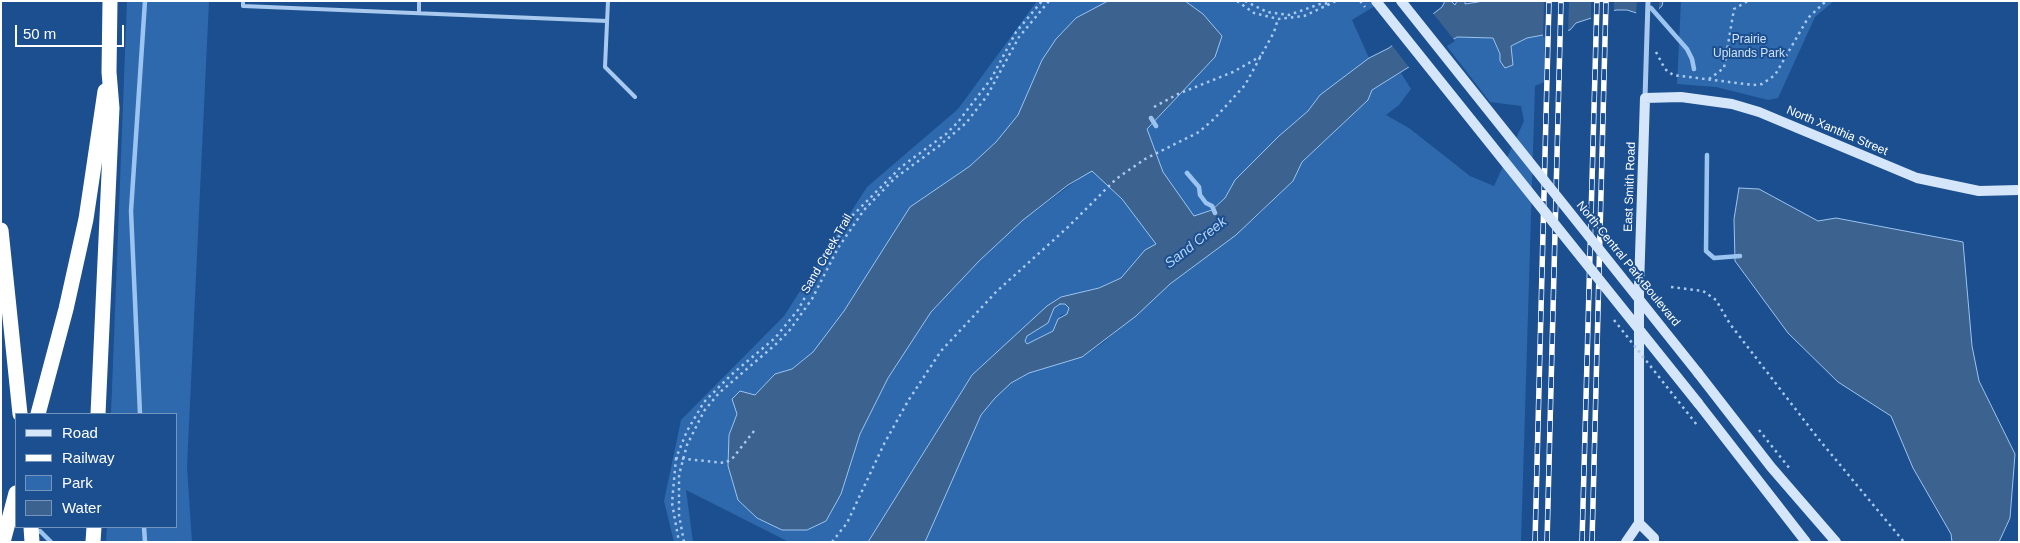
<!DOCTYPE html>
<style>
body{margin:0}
#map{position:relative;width:2020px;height:543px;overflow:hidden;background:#1b4f8f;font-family:Helvetica,sans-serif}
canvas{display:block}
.frame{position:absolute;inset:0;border:2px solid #fff;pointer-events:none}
.legend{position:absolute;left:15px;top:413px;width:162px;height:115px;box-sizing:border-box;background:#1b4f8f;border:1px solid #7695bc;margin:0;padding:6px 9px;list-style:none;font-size:15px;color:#fff}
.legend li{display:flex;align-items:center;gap:10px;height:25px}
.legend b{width:25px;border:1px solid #7695bc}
.scale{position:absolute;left:15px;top:25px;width:109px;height:22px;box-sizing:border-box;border:2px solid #fff;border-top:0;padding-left:6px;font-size:15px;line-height:18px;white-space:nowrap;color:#fff;-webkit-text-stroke:4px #1b4f8f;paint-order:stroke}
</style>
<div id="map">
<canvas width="2020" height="543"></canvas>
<div class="frame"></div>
<ul class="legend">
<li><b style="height:6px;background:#d6e6fa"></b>Road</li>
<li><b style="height:6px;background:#fff"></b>Railway</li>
<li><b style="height:14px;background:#2e69ad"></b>Park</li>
<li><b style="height:14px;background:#3c6290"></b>Water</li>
</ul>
<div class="scale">50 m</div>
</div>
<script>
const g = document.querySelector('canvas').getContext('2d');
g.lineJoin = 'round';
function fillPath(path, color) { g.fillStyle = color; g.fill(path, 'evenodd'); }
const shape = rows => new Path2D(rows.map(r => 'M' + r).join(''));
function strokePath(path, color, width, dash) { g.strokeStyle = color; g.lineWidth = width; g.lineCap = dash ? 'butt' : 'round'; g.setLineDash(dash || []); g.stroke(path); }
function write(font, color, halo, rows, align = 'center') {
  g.font = font + ' Helvetica,sans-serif'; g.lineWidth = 4; g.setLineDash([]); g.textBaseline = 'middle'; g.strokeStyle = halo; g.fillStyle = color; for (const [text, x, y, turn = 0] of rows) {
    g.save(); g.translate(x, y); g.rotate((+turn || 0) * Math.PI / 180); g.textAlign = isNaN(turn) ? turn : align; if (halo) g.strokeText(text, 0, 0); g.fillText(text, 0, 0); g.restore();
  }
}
const green = shape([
 [127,1,209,1,187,467,192,542,106,542,107,527,176,527,176,414,111,414],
 [1037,1,1108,1,1076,18,1042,60,1018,115,996,142,970,166,910,207,844,311,813,352,792,369,775,374,737,414,729,435,757,518,782,530,807,530,841,494,860,434,888,378,931,312,979,261,1023,220,1147,129,1215,57,1203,14,1185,1,1383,1,1352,20,1369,58,1320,95,1308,111,1279,136,1235,180,1225,198,1212,210,1194,216,1121,278,1099,288,1061,297,972,375,868,542,789,542,686,490,693,542,674,542,664,501,681,420,784,316,867,187,958,109],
 [1681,1,1834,1,1815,17,1778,98,1768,100,1716,87,1677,84],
 [1545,34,1544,82,1535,86,1521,542,925,542,981,415,995,398,1011,383,1029,373,1082,357,1104,342,1170,284,1255,218,1293,181,1302,162,1368,100,1372,90,1393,77,1401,73,1411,89,1399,105,1386,115,1409,128,1470,176,1494,186,1524,121,1521,106,1490,102,1445,44,1457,37,1493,38,1506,68,1513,65,1511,46,1527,38],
 [1060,304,1065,304,1069,308,1067,314,1061,315,1053,331,1027,344,1025,341,1027,336,1048,323,1054,308]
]);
const water = shape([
 [1108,1,1185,1,1203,14,1222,36,1215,57,1147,129,1163,172,1194,216,1212,210,1225,198,1235,180,1279,136,1308,111,1320,95,1369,58,1389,48,1442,7,1445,1,1451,1,1455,5,1457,1,1465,1,1465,4,1484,1,1663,1,1662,6,1649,17,1627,10,1616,10,1576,23,1570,30,1527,38,1511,46,1513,65,1505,68,1500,61,1500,54,1493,38,1457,37,1372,90,1368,100,1302,162,1293,181,1236,235,1170,284,1136,316,1082,357,1029,373,1011,383,995,398,981,415,925,542,868,542,972,375,1047,306,1061,297,1099,288,1121,278,1145,250,1156,244,1122,199,1092,171,1068,185,1023,220,979,261,931,312,888,378,860,434,841,494,826,521,807,530,782,530,757,518,738,500,728,466,729,435,737,414,732,399,740,391,755,395,775,374,792,369,813,352,844,311,910,207,970,166,996,142,1018,115,1042,60,1056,39,1076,18,1108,1],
 [1060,304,1065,304,1069,308,1067,314,1058,319,1053,331,1027,344,1025,341,1027,336,1048,323,1054,308,1060,304],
 [1739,188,1759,189,1818,221,1836,218,1963,242,1972,346,1979,381,2015,454,2010,518,1999,542,1952,542,1951,534,1913,468,1891,416,1838,382,1788,333,1735,261,1734,219,1739,188]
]);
const pier = shape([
 [1544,1,1569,1,1568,33,1543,37],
 [1591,1,1614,1,1614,13,1591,21],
 [1637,1,1659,1,1659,12,1649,19,1636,15],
 [1432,12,1455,41,1411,70,1391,44]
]);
const stream = shape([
 [1651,8,1687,49,1692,59,1694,69],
 [1151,118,1156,126],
 [1707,155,1706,251,1714,258,1740,256],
 [1187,173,1199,187,1200,195,1206,203,1212,206,1215,213],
 [140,414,131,211,145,1],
 [144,527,145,542],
 [35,534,40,531,51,542]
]);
const path = shape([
 [1237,1,1254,13,1278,19,1304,16,1336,1],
 [1245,1,1267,12,1289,15,1320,4,1331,3],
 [1656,52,1665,69,1673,75,1753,85,1762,84,1775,75,1808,18,1826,1],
 [1709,79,1724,68,1734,9,1748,1],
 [1154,107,1178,94,1233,72,1261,56],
 [1671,287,1703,291,1716,300,1730,324,1817,437,1904,542],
 [1759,430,1790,469],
 [754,431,732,459,725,463,676,458,687,431,704,402,731,375,775,338,798,310,834,244,853,215,901,167,946,134,958,122,991,79,1016,32,1042,1],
 [676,458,672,503,679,542],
 [684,542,679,515,679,475,687,445,704,411,719,393,776,344,789,331,812,299,838,248,864,210,895,178,939,146,966,123,987,96,1019,37,1049,1],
 [832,542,847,523,884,444,908,401,941,351,996,292,1068,227,1116,179,1145,159,1199,132,1215,118,1245,85,1274,32,1278,19]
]);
const lane = shape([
 [243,1,243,6,607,21],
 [608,1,605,67,635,97],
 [419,13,419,1]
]);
const street = shape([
 [1645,98,1648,1]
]);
const secondary = shape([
 [1698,373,1771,467,1836,542],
 [1698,403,1806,542],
 [1639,523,1654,538,1654,542],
 [1626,542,1639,523,1639,287,1645,98,1681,97,1732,104,1759,112,1917,178,1979,191,2019,190]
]);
const highway = shape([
 [1,230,20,414],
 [38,414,66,309,86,219,105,91],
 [98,414,112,108,109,72,110,1],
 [31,527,32,542],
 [3,542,16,493],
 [93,542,94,527]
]);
const rail = shape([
 [1535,542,1549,1],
 [1547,542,1561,1],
 [1582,542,1597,1],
 [1592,542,1606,1]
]);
const pathBridge = shape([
 [1360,1,1365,7],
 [1614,320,1697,425]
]);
const secondaryBridge = shape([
 [1376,1,1698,403],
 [1401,1,1698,373]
]);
const parkNames = [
 ["Prairie",1749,40],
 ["Uplands Park",1749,54]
];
const streetNames = [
 ["North Xanthia Street",1837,131,23],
 ["East Smith Road",1630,187,-88],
 ["Sand Creek Trail",827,254,-60],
 ["North Central Park Boulevard",1628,264,51]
];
const waterNames = [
 ["Sand Creek",1196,243,-38]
];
fillPath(green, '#2e69ad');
fillPath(water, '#3c6290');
strokePath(water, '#9cc4f0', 1);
fillPath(pier, '#1b4f8f');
strokePath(stream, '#9cc4f0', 4.5);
strokePath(path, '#a9c9ee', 2.5, [2.5, 4]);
strokePath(lane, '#a9c9ee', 4);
strokePath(street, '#a9c9ee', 5);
strokePath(secondary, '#d6e6fa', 10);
strokePath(highway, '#fff', 15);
strokePath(rail, '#fff', 5.5);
strokePath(rail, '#1b4f8f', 4, [11]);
strokePath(pathBridge, '#a9c9ee', 2.5, [2.5, 4]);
strokePath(secondaryBridge, '#d6e6fa', 10);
write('12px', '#cfe3fa', '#1b4f8f', parkNames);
write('12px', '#fff', '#1b4f8f', streetNames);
write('italic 14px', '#b5d3f5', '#1b4f8f', waterNames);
</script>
